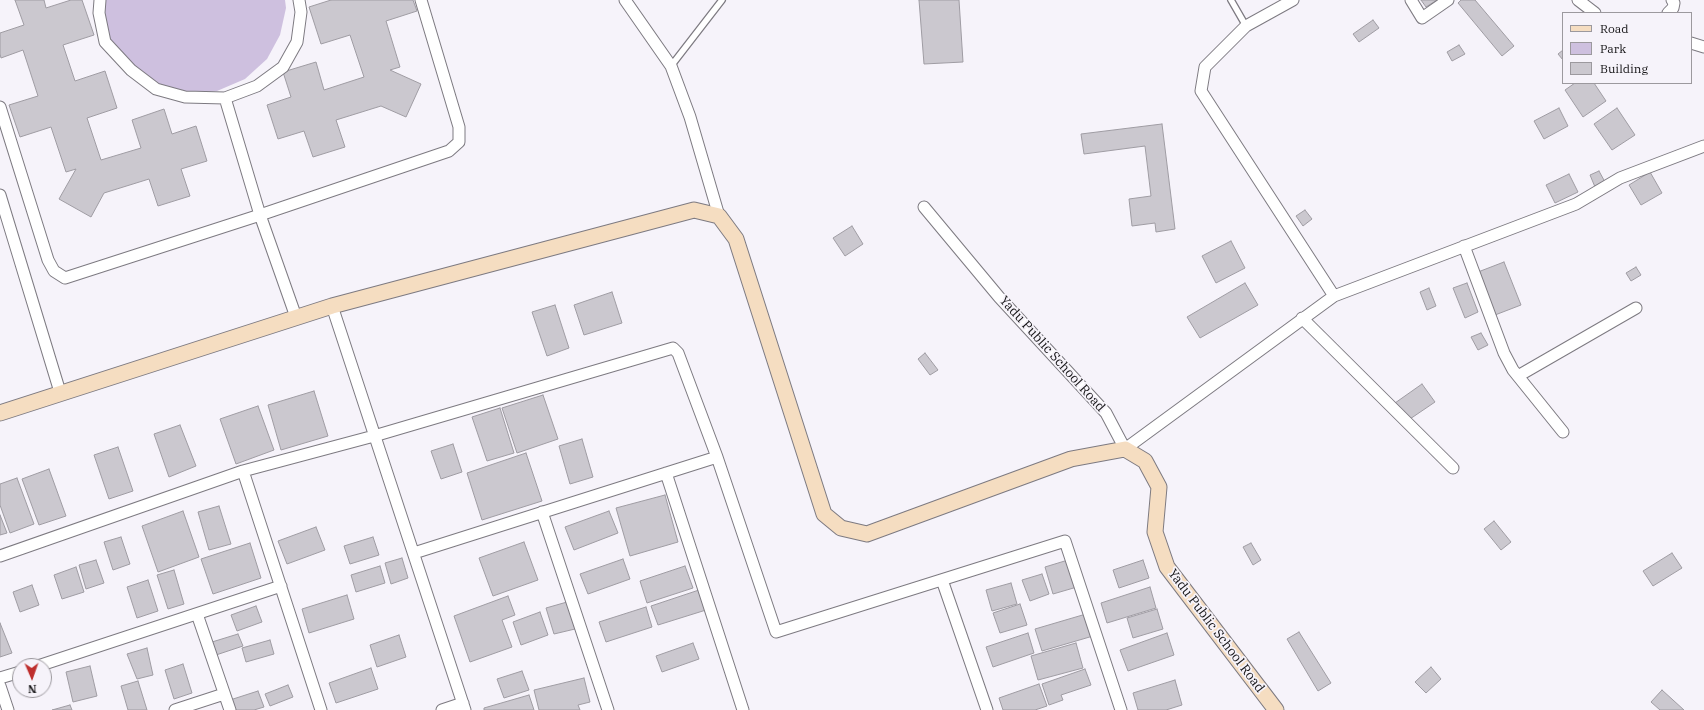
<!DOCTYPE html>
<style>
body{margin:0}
#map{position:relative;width:1704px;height:710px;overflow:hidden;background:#f6f3fa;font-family:"IBM Plex Serif",serif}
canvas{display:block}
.legend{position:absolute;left:1562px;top:12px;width:130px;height:72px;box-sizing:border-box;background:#f6f3fa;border:1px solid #9c999e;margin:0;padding:5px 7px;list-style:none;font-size:12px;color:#141315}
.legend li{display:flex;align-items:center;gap:8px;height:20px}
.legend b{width:20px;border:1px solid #9c999e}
.north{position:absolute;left:12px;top:658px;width:40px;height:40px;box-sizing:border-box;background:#f6f3fa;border:1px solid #9c999e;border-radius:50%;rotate:178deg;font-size:11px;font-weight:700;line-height:16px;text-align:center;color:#141315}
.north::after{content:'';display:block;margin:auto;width:14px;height:18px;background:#be2f2e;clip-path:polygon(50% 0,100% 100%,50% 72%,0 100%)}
</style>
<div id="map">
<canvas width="1704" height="710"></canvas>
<ul class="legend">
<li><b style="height:5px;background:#f5ddc1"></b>Road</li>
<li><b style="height:11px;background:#cec0df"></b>Park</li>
<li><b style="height:11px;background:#cbc8cf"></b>Building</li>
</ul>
<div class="north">N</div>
</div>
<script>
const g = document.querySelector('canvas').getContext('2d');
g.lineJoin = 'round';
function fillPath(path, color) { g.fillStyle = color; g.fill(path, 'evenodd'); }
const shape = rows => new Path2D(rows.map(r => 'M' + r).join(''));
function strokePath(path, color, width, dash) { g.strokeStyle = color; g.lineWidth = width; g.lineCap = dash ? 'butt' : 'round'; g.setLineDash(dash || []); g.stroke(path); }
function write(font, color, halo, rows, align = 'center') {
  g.font = font + ' "IBM Plex Serif",serif'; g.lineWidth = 3.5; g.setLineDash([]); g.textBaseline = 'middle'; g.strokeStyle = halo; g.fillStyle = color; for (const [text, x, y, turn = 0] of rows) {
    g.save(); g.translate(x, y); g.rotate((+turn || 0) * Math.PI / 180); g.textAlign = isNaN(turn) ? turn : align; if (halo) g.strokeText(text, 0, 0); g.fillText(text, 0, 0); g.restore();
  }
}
const green = shape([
 [103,0,285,0,286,8,280,35,267,59,245,79,217,91,187,94,158,87,114,48,103,20]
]);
const building = shape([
 [15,0,44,0,46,8,71,0,82,0,94,35,63,45,75,81,105,71,117,108,87,118,101,160,141,148,132,120,164,109,172,134,196,126,207,161,181,169,190,196,158,206,149,179,104,193,91,217,59,199,76,169,66,172,51,127,20,137,9,105,38,96,23,50,1,58,0,54,0,33,24,25,15,0],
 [331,0,413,0,417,11,386,21,400,67,390,70,421,84,406,117,381,106,336,120,345,147,313,157,304,131,278,139,267,105,291,97,283,72,316,62,324,90,364,77,350,35,321,44,309,7,331,0],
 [919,0,959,0,963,62,924,64,919,0],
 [1421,0,1437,0,1426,7,1421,0],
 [1461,0,1475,0,1514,46,1502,56,1458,3,1461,0],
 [1373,20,1379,28,1359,42,1353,34,1373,20],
 [1459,45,1465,54,1452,61,1447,52,1459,45],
 [1563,50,1563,60,1558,54,1563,50],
 [1575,83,1594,83,1606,101,1583,117,1565,90,1575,83],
 [1559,108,1568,126,1544,139,1534,121,1559,108],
 [1617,108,1635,135,1612,150,1594,124,1617,108],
 [1162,124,1175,229,1156,232,1155,223,1132,226,1129,199,1151,196,1145,146,1084,154,1081,134,1162,124],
 [1599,171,1605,182,1595,187,1590,175,1599,171],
 [1650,172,1662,193,1641,205,1629,185,1650,172],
 [1569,174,1578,192,1555,203,1546,185,1569,174],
 [1305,210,1312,219,1303,226,1296,216,1305,210],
 [852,226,863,244,845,256,833,238,852,226],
 [1231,241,1245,268,1216,283,1202,256,1231,241],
 [1504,262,1521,305,1495,315,1478,272,1504,262],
 [1636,267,1641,275,1631,281,1626,273,1636,267],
 [1245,283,1258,305,1200,338,1187,317,1245,283],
 [1467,283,1478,312,1465,318,1453,288,1467,283],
 [1429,288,1436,306,1427,310,1420,292,1429,288],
 [612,292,622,323,584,335,574,305,612,292],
 [555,305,569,348,547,356,532,312,555,305],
 [1481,333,1488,345,1478,350,1471,337,1481,333],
 [925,353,938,370,930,375,918,359,925,353],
 [1422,384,1435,402,1407,421,1395,403,1422,384],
 [314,391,328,436,281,450,268,405,314,391],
 [543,395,558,439,517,453,502,408,543,395],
 [258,406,274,450,236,464,220,419,258,406],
 [500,408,514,453,487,461,472,417,500,408],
 [180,425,196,466,169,477,154,434,180,425],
 [582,439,593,477,570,484,559,446,582,439],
 [453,444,462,472,441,479,431,451,453,444],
 [118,447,133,491,109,499,94,455,118,447],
 [526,453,542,501,482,520,467,473,526,453],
 [49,469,66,516,39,525,22,479,49,469],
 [17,478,34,524,10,533,0,505,0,484,17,478],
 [665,495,678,542,630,556,616,508,665,495],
 [219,506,231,544,209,550,198,512,219,506],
 [183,511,199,557,158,572,142,526,183,511],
 [609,511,618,533,574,550,565,527,609,511],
 [0,515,7,533,0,535,0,515],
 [1494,521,1511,542,1501,550,1484,529,1494,521],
 [316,527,325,550,287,564,278,541,316,527],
 [121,537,130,564,113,570,104,542,121,537],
 [373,537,379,555,350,564,344,546,373,537],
 [524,542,538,580,493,596,479,558,524,542],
 [250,543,261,578,213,594,201,559,250,543],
 [1251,543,1261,560,1253,565,1243,547,1251,543],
 [1672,553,1682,568,1653,586,1643,571,1672,553],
 [402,558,408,578,391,584,385,563,402,558],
 [623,559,630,579,588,594,580,574,623,559],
 [96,560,104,583,86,589,79,565,96,560],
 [1068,560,1077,587,1053,594,1045,567,1068,560],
 [1143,560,1149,578,1119,588,1113,570,1143,560],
 [380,566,385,583,356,592,351,575,380,566],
 [685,566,693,588,647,603,640,581,685,566],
 [76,567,84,592,62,599,54,575,76,567],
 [174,570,184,604,168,609,157,575,174,570],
 [1042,574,1049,594,1030,601,1022,580,1042,574],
 [148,580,158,611,137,618,127,587,148,580],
 [1011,583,1017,604,992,611,986,590,1011,583],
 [32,585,39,605,20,612,13,592,32,585],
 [1150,587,1156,608,1107,623,1101,603,1150,587],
 [699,590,706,610,658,625,651,606,699,590],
 [347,595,354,619,309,633,302,609,347,595],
 [508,596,515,615,502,620,512,647,470,662,454,616,508,596],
 [567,602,575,629,554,634,546,608,567,602],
 [1020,604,1027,625,1000,633,993,613,1020,604],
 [256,606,262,622,237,631,231,615,256,606],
 [646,607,652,627,606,642,599,622,646,607],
 [1157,609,1163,629,1133,638,1127,618,1157,609],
 [540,612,548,635,521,645,513,622,540,612],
 [1086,614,1093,636,1042,651,1035,629,1086,614],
 [0,623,12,653,0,657,0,623],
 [1299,632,1331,683,1318,691,1287,639,1299,632],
 [1028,633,1034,653,993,667,986,647,1028,633],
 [1167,633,1174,655,1128,671,1120,650,1167,633],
 [238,634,243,646,216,655,212,642,238,634],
 [399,635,406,657,377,667,370,645,399,635],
 [270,640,274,654,246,662,242,648,270,640],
 [693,643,699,659,662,672,656,656,693,643],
 [1076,643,1083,668,1038,680,1031,656,1076,643],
 [147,648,153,675,137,679,127,654,147,648],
 [183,664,192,693,174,699,165,670,183,664],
 [90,666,97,696,73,702,66,672,90,666],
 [1431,667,1441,679,1426,693,1415,682,1431,667],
 [371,668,378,689,336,703,329,683,371,668],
 [1085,669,1091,685,1061,695,1063,700,1049,705,1042,684,1085,669],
 [522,671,529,690,504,698,497,679,522,671],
 [584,678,590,702,578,705,580,710,539,710,534,690,584,678],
 [1175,680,1182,705,1166,710,1138,710,1133,693,1175,680],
 [138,681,147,710,128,710,121,686,138,681],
 [1039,684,1047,706,1035,710,1003,710,999,698,1039,684],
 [288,685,293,697,270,706,265,694,288,685],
 [1662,690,1684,710,1660,710,1651,702,1662,690],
 [258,691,264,707,254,710,233,710,230,700,258,691],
 [529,695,534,710,484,710,484,708,529,695],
 [70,705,72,710,52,710,70,705]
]);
const lane = shape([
 [1231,0,1246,26],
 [671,66,722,0]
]);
const street = shape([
 [100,0,99,13,105,42,131,70,156,89,185,97,225,98,257,86,283,67,297,42,301,12,299,0],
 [625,0,671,66,690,117,719,216],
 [1293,0,1246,26,1205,67,1201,91,1334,296],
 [1411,0,1422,18,1448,0],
 [1578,0,1595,13],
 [1668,13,1673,8,1674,3,1672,0],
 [1691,43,1704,47],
 [225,98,260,215,296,317],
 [0,107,48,260,54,271,65,278,260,215,449,151,459,142,459,127,421,0],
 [0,195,60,392],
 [924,207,999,297,1106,413,1125,449,1334,296,1576,204,1620,178,1704,146],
 [1464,246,1504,353,1513,370,1563,432],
 [332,306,465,710],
 [1302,318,1453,468],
 [1518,376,1636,308],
 [243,471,321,710],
 [666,473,743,710],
 [542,512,608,710],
 [414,553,717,457],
 [0,556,243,471,374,436,673,348,678,353,717,457,776,632,1065,541,1121,710],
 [942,580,987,710],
 [197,614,230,710],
 [38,666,281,586],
 [0,678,20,672],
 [0,686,8,710],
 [175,710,224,694],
 [442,710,463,703]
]);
const secondary = shape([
 [0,413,332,306,694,210,719,216,736,239,824,514,841,528,867,534,1071,459,1125,449,1145,461,1159,487,1155,532,1167,567,1276,710]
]);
const streetNames = [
 ["Yadu Public School Road",1052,354,48],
 ["Yadu Public School Road",1216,631,53]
];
fillPath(green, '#cec0df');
fillPath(building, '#cbc8cf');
strokePath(building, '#9f9ca3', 1);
strokePath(lane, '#7d7a81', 8);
strokePath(street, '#7d7a81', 13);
strokePath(secondary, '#7d7a81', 17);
strokePath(lane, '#fff', 5.5);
strokePath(street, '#fff', 11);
strokePath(secondary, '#f5ddc1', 15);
write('13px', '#141315', '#f6f3fa', streetNames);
</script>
